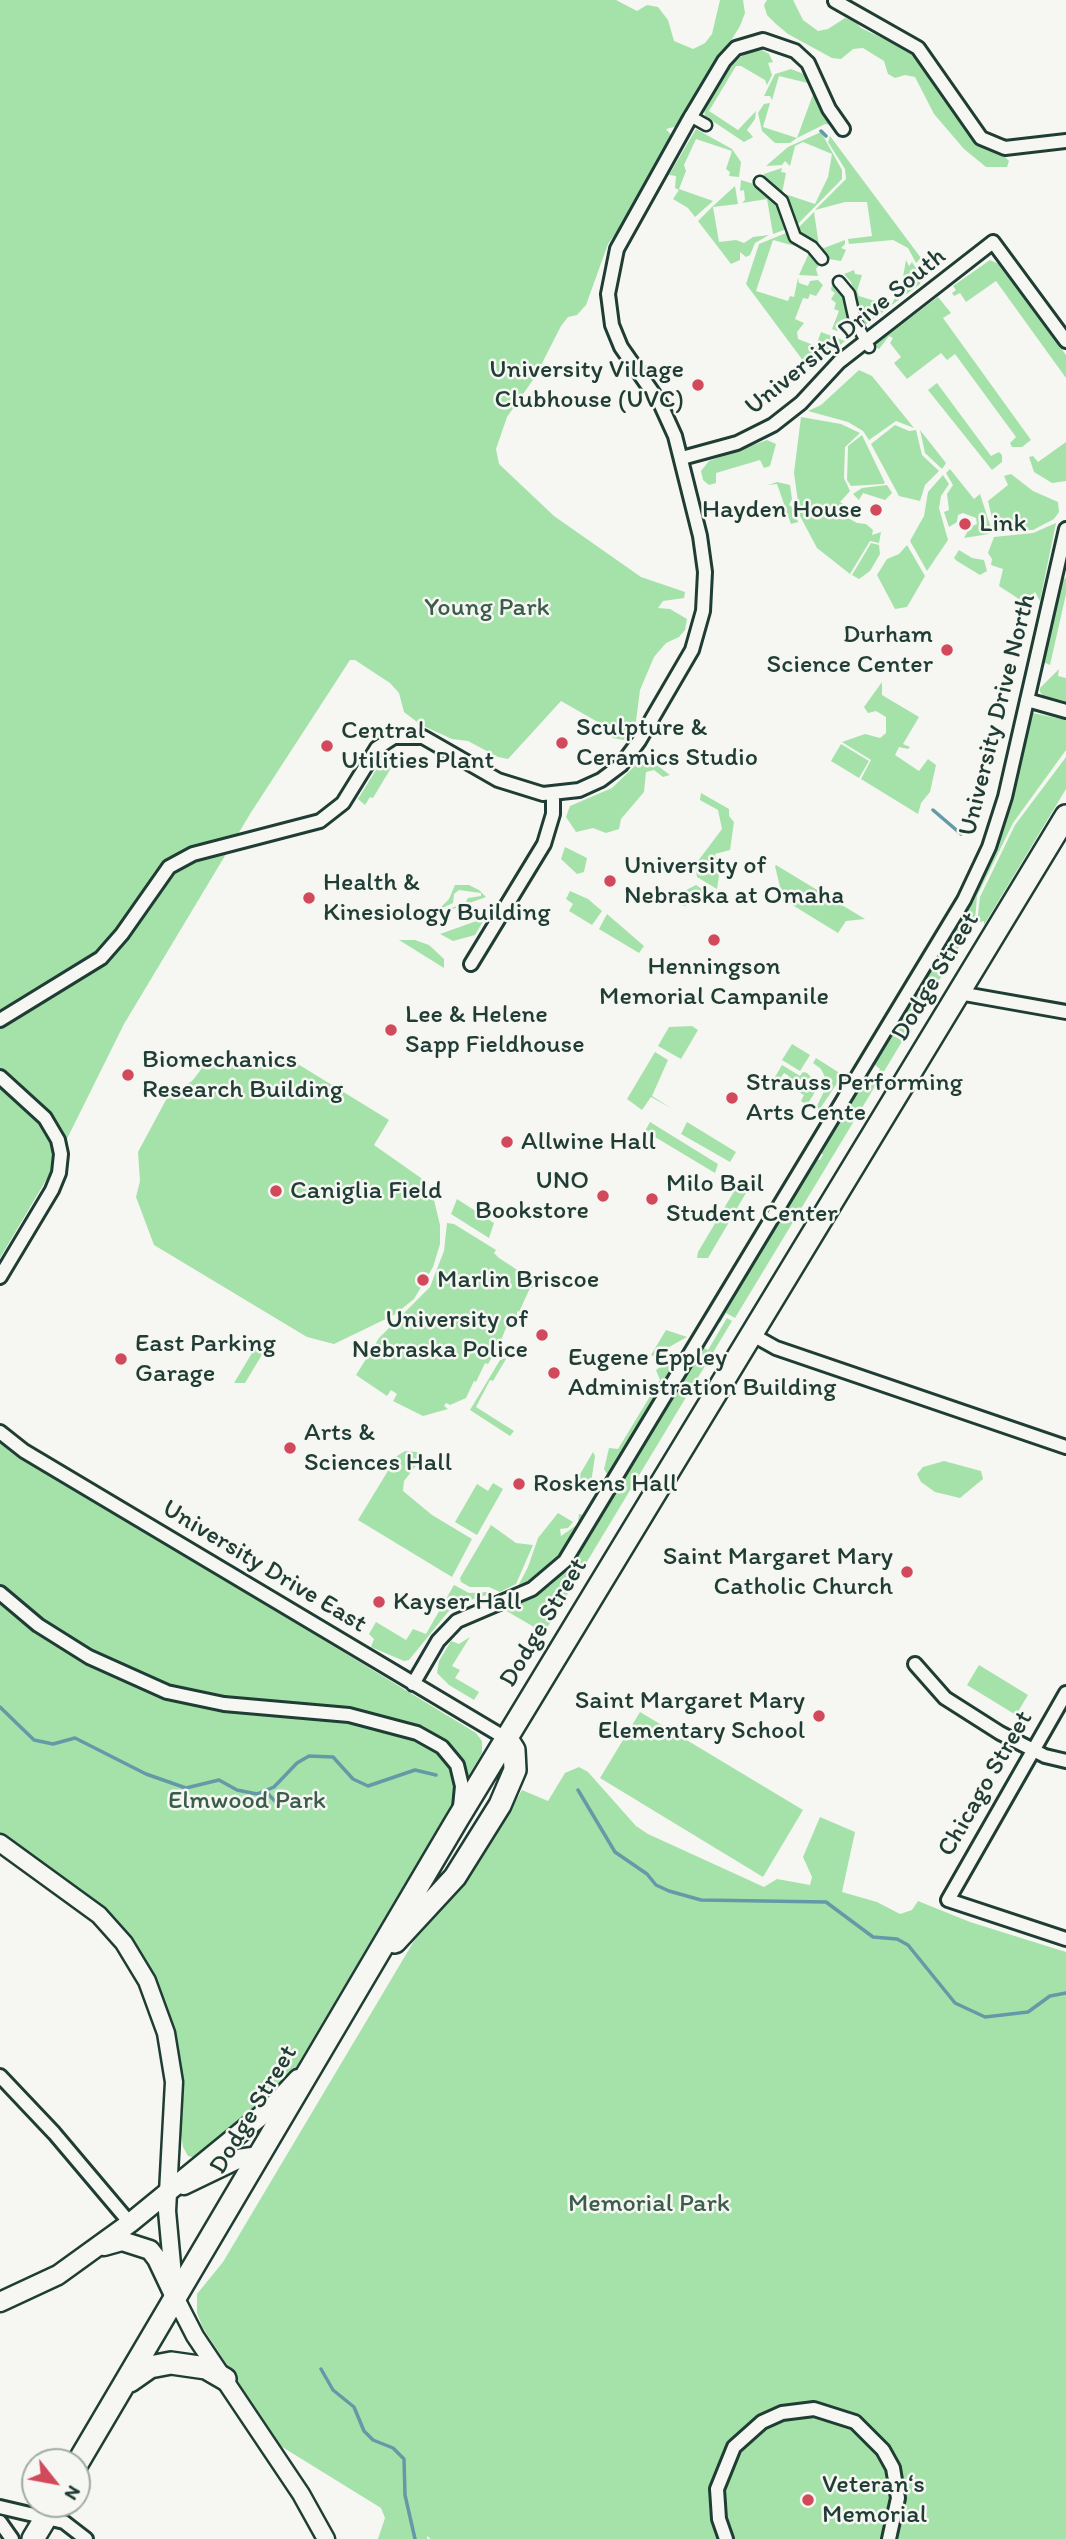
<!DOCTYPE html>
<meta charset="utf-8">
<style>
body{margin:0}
#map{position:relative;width:1066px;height:2539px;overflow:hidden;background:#f6f6f2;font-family:Itim,sans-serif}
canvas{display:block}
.north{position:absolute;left:21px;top:2448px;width:70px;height:70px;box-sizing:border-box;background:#f6f6f2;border:2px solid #a0aca6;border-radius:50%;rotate:121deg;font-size:19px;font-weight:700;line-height:28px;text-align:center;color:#1f3d34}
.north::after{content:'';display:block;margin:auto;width:24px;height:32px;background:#d1495b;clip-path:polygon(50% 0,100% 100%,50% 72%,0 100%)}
</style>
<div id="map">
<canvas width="1066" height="2539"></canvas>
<div class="north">N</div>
</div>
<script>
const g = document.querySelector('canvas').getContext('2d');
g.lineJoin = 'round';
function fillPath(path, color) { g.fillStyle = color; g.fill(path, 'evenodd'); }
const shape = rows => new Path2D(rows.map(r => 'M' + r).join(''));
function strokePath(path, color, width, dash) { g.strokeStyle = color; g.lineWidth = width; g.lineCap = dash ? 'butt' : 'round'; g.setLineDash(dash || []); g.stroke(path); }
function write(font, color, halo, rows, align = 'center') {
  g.font = font + ' Itim,sans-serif'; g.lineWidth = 5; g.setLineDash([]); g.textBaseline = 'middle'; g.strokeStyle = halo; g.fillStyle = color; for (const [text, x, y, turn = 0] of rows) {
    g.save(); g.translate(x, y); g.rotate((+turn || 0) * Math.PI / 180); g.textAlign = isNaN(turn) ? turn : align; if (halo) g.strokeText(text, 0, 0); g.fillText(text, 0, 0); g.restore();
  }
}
const green = shape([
 [0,0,616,0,637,11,647,5,658,7,668,20,674,41,693,49,705,43,712,34,720,0,743,0,745,13,740,26,678,126,666,129,671,135,669,146,654,169,647,190,608,244,586,305,577,315,568,317,561,326,535,377,507,417,496,449,499,464,554,516,641,577,685,592,684,598,663,601,658,608,670,609,687,619,685,630,679,637,666,643,654,657,640,690,636,721,631,733,624,740,613,738,603,725,561,701,508,759,498,757,468,741,452,739,421,725,404,712,399,693,390,683,355,660,350,660,250,814,124,1024,49,1175,0,1258],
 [767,0,793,0,803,20,818,31,828,29,845,18,855,21,861,28,916,54,953,105,969,135,985,149,1005,157,1009,161,1007,167,986,167,964,149,934,114,915,77,905,75,895,78,888,74,884,61,863,48,853,49,841,59,832,58,788,34,776,24,767,15,764,5],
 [762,50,769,54,773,62,768,63,772,75,767,85,765,80,741,66,736,66,709,111,738,130,756,111,755,119,747,130,753,137,744,142,705,116,704,110,734,61,750,51],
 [791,69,809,76,812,84,779,76,772,100,770,96,764,96,775,74],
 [815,89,834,125,825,124,797,138],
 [770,103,763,127,797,138,790,143,775,143,762,131,758,113,764,104],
 [696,129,732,149,741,162,739,177,729,176,730,172,726,169,732,151,696,139,684,165,686,171,679,189,713,201,695,217,688,208,673,199,679,190,675,188,676,176,669,175],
 [821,132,842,170,842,179,795,227,763,178,764,174,782,168,781,172,786,173,782,193,815,204,828,177,832,154,803,142,795,146,790,166,785,161,782,165,766,166,788,147],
 [830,136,921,258,916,263,908,248,893,240,849,244,848,239,872,236,867,202,845,202,815,210,846,179,845,169,828,142],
 [741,180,757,185,777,199,787,227,784,230,773,234,767,199,742,203,745,200,744,190,740,191],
 [735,186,738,204,713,207,719,242,736,240,744,243,753,237,769,235,755,243,750,255,746,257,740,252,740,260,731,264,698,221,712,207],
 [814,212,819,246,824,248,845,240,845,244,841,248,846,250,841,261,829,259,801,239,797,229],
 [786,233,810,249,821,262,816,269,818,276,799,275,809,253,806,249,773,240,756,291,788,301,790,296,794,297,798,278,799,283,808,286,810,281,818,280,823,285,816,296,810,294,808,299,803,298,795,319,804,323,797,332,798,339,816,346,821,332,845,341,810,370,746,284,759,244],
 [906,260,909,266,912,262,921,276,920,284,865,325,851,282,844,274,854,270,855,274,862,275,857,291,859,296,891,306,902,283],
 [990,260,1001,265,1066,355,1066,378,996,281,966,302,960,293,954,296,952,293,956,290,953,286],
 [832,285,843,298,847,318,837,331,832,329,839,311,834,309,836,303,831,299,835,293,831,290],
 [938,297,951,313,943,318,1031,440,1022,447,1012,447,1010,443,1016,437,955,354,947,360,941,353,907,379,894,363,901,357,890,343,893,338,889,336,879,349,873,346],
 [859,370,872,376,914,428,896,421,869,440,863,431,848,422,808,411,821,405],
 [937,383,991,456,999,452,1002,455,1002,462,992,470,928,390],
 [801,417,841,424,860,433,845,447,844,478,850,491,840,502,848,507,845,513,848,518,857,523,866,524,873,530,872,535,881,532,879,543,870,541,850,574,817,548,800,516,794,473],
 [895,425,909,431,916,430,922,455,939,471,925,485,920,501,899,496,871,444],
 [920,430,946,463,942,469,925,453],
 [862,435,885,483,883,484,851,486,847,480,848,446],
 [767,440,776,444,770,466,764,468,760,460,716,473,716,483,709,485,703,480,701,471,709,461],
 [1066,442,1066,481,1052,483,1034,472,1029,457,1033,456,1038,462],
 [950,469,974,499,980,494,991,528,989,534,964,538,970,527,977,524,976,518,963,513,958,515,957,522,949,527,944,512,949,510,947,494,953,485,946,473],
 [1011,474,1033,491,1058,502,1059,512,1054,519,1033,530,995,531,988,501,1008,485,1004,476],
 [943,475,949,484,941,496,939,508,948,540,927,571,910,541,924,516,928,492],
 [777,482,790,485,792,499,789,505,794,508,798,522,791,524,777,484,768,485],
 [887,485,892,493,885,500,863,493,859,500,853,494,862,488],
 [1056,523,1040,601,1035,592,1025,603,999,586,1003,569,991,565,992,559,988,553,994,537,1033,533],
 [871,543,879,545,880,554,870,571,859,579,852,575],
 [907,545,925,576,907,607,895,609,877,575,887,559,899,554],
 [959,550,972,558,984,560,987,571,980,575,957,561,954,558],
 [1066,577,1066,594,1050,665,1043,662,1061,583],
 [1059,669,1058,676,1066,678,1066,703,1046,699,1040,692,1040,688],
 [882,682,882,695,919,717,903,744,910,747,908,749,899,747,895,755,919,771,928,759,936,765,930,792,921,803,918,814,861,779,871,760,842,742,865,734,880,738,886,733,886,717,876,711,868,713,864,707],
 [1033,713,1066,720,1066,750,1013,823,977,896,975,921,966,937,955,930,980,886,999,841],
 [841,744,869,761,859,778,831,761],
 [387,752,397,758,373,798,370,797,365,805,358,799],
 [1066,757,1066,789,984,925,984,921,977,923,980,897,1015,825],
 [640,761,658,766,670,775,663,777,654,770,646,772,644,792,621,819,619,829,606,833,593,828,576,832,566,817,570,806,612,788],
 [701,793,729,809,729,816,734,822,730,850,715,854,720,869,717,889,697,877,695,865,722,829,718,810,700,800],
 [565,847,587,858,584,872,577,874,561,859],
 [775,866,776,865,865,919,846,921,838,933,789,903,780,887],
 [455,885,469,885,479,890,486,897,439,914,425,915,425,912,434,911,435,914,465,903,468,898,481,896,481,893,459,890,454,894,453,903,438,910,449,899],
 [696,885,709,894,697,903,683,906,684,891],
 [570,891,588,899,602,911,592,925,569,911,573,904,566,899],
 [607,914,644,946,639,953,599,929],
 [485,918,475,935,453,941,440,934],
 [953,933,964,939,735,1318,726,1313,720,1323,718,1321,816,1159,820,1160,823,1155,821,1152,862,1083,870,1087,880,1069,874,1064],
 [399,940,415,940,429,945,444,959,444,968],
 [692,1026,698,1030,681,1059,658,1046,669,1027],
 [792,1044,810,1055,800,1071,782,1060],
 [655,1052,668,1060,652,1096,671,1108,651,1097,642,1110,627,1099],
 [288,1058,389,1120,374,1145,421,1178,434,1200,440,1225,440,1244,433,1267,414,1299,394,1315,334,1344,307,1337,154,1245,136,1197,140,1181,138,1152,167,1098,192,1081,207,1062],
 [816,1058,838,1072,838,1082,819,1110,816,1108,828,1083,821,1069,813,1063],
 [782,1065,800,1076,803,1072,807,1073,813,1079,815,1092,807,1105,801,1101,804,1095,785,1084,789,1076,784,1073,779,1080,775,1077],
 [650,1122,718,1164,715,1173,645,1131],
 [687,1122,736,1152,730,1162,681,1134],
 [742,1178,750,1186,708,1258,697,1258,698,1252],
 [457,1199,494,1223,489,1238,451,1214],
 [447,1223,454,1224,496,1250,494,1253,499,1258,531,1279,534,1287,530,1288,519,1312,517,1311,517,1315,506,1328,499,1345,496,1344,497,1349,488,1364,485,1363,476,1382,474,1381,466,1398,450,1405,446,1403,444,1406,448,1409,423,1416,393,1401,397,1394,391,1390,387,1396,356,1375,379,1338,430,1287,444,1251],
 [727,1318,732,1321,544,1633,505,1610,551,1585,571,1565,702,1347,708,1350],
 [666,1330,687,1337,653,1356,651,1355],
 [258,1343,266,1348,245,1383,234,1383],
 [675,1356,679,1358,677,1363,610,1474,607,1474,604,1469,609,1448,618,1449,660,1380,656,1370],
 [504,1358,506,1359,493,1381,490,1380,476,1407,514,1431,510,1436,470,1410,500,1360],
 [0,1443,476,1733,482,1741,482,1753,289,2079,279,2093,196,2158,188,2156,183,2147,180,2125,182,2081,174,2026,147,1965,115,1920,94,1901,0,1834],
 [405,1451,417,1452,417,1456,422,1458,404,1481,403,1491,432,1515,472,1539,452,1577,358,1520,397,1456],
 [593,1452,595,1456,592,1476,594,1494,576,1481],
 [944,1461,981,1471,983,1479,960,1498,935,1492,921,1482,917,1474,923,1467],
 [493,1483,503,1489,477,1535,455,1522,477,1484,488,1491],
 [558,1513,573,1522,568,1528,560,1529,561,1536,578,1524,579,1514,584,1515,555,1563,535,1580,517,1588,528,1567,538,1538],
 [491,1525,516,1543,533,1545,516,1584,500,1592,489,1587,470,1587,461,1582,460,1578],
 [454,1585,469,1593,487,1592,490,1594,461,1603,448,1612,409,1660,404,1661,371,1647,374,1639,369,1634,376,1622,406,1640,413,1629,426,1634],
 [470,1637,452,1666,460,1670,455,1678,479,1692,474,1700,449,1685,437,1673,439,1661,451,1641,459,1644],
 [979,1665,1028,1695,1016,1715,967,1685],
 [640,1712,803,1810,763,1877,600,1778],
 [579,1767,588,1772,636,1826,648,1834,764,1887,777,1879,810,1885,812,1877,803,1857,820,1817,855,1832,842,1892,877,1902,900,1914,912,1910,918,1901,970,1922,1066,1952,1066,2539,431,2539,427,2536,427,2539,378,2539,385,2518,381,2508,279,2445,203,2328,197,2313,197,2294,223,2262,414,1941,470,1877,522,1790,548,1801,565,1773]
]);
const stream = shape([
 [821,131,826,136],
 [933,810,961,834],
 [0,1707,34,1740,53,1744,75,1738,146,1774,186,1788,219,1780,237,1790,257,1794,274,1787,297,1763,309,1756,333,1757,353,1779,368,1786,415,1770,436,1775],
 [578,1790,615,1852,647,1874,656,1885,669,1891,701,1900,826,1902,873,1937,897,1939,908,1945,955,2003,985,2017,1028,2012,1050,1996,1066,1993],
 [266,1792,275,1801],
 [321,2369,333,2390,354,2407,364,2431,373,2440,393,2448,404,2459,405,2495,415,2539]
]);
const pedestrian = shape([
 [690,116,706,125],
 [760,182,782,201,795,237,812,247,822,259],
 [839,282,849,294,855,321,869,347]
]);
const minor = shape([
 [835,1,918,48,981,138,1005,148,1066,141],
 [682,458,737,443,773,425,801,403,839,362,993,242,1066,341],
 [1027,700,1066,711],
 [471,964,544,844,553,814,553,794],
 [959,993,1066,1012],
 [0,1020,101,958,122,934,169,867,193,854,320,821,343,803,377,748,394,737,423,737,498,780,543,794,579,790,601,780,621,765,639,741,692,650,703,611,705,572,700,536,675,436,660,403,621,347,612,325,608,294,617,249,690,118,724,61,736,48,763,40,795,51,808,63,829,109,843,129],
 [0,1077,45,1118,58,1140,61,1154,59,1173,52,1190,0,1277],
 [751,1334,776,1348,1066,1447],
 [0,1432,24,1451,507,1739],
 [0,1593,38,1625,89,1657,167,1692,224,1704,349,1715,417,1733,442,1747,457,1765,462,1786,460,1807],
 [915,1664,945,1698,1000,1733,1045,1756,1066,1761],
 [413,1684,438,1641,457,1621,532,1589,565,1561,964,900,989,847,1005,797,1066,529],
 [1066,1693,948,1900,1066,1939],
 [0,2076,54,2133,130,2223],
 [0,2507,64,2522,86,2539],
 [0,2522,12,2539],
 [726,2539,719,2519,717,2489,734,2447,762,2422,782,2413,814,2409,855,2422,883,2450,893,2468,898,2498,889,2539]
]);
const tertiary = shape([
 [0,1843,99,1915,124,1943,147,1981,166,2033,174,2082,167,2211,175,2297,195,2336,301,2494,326,2539]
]);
const secondary = shape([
 [184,2185,238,2159,259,2156],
 [104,2246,122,2241,150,2250,157,2259,175,2297],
 [0,2302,58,2275,130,2223,273,2106,298,2079]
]);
const trunk = shape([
 [395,1942,455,1877,500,1805,515,1770,514,1750,507,1739],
 [130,2381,150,2367,171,2363,206,2368,225,2379],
 [77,2464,457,1820,1066,816],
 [33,2539,54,2504]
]);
const markers = [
 [698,385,7,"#d1495b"],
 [876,510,7,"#d1495b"],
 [965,524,7,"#d1495b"],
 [947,650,7,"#d1495b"],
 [562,743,7,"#d1495b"],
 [327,746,7,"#d1495b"],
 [610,881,7,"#d1495b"],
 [309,898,7,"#d1495b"],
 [714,940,7,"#d1495b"],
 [391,1030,7,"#d1495b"],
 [128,1075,7,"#d1495b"],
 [732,1098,7,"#d1495b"],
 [507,1142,7,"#d1495b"],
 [276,1191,7,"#d1495b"],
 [603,1196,7,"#d1495b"],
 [652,1199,7,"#d1495b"],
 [423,1280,7,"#d1495b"],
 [542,1335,7,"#d1495b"],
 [121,1359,7,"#d1495b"],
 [554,1373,7,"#d1495b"],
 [290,1448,7,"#d1495b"],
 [519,1484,7,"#d1495b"],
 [907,1572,7,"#d1495b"],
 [379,1602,7,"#d1495b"],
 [819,1716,7,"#d1495b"],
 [808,2500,7,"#d1495b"]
];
const streetNames = [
 ["University Drive South",846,332,-39],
 ["University Drive North",998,715,-76],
 ["Dodge Street",936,977,-59],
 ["University Drive East",264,1567,31],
 ["Dodge Street",544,1623,-59],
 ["Chicago Street",986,1784,-60],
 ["Dodge Street",254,2110,-59]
];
const poiNames = [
 ["University Village",684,370,"right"],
 ["Clubhouse (UVC)",684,400,"right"],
 ["Hayden House",862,510,"right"],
 ["Link",979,524],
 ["Durham",933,635,"right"],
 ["Science Center",933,665,"right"],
 ["Sculpture &",576,728],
 ["Ceramics Studio",576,758],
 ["Central",341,731],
 ["Utilities Plant",341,761],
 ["University of",624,866],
 ["Nebraska at Omaha",624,896],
 ["Health &",323,883],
 ["Kinesiology Building",323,913],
 ["Henningson",714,967,"center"],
 ["Memorial Campanile",714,997,"center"],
 ["Lee & Helene",405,1015],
 ["Sapp Fieldhouse",405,1045],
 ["Biomechanics",142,1060],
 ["Research Building",142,1090],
 ["Strauss Performing",746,1083],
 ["Arts Cente",746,1113],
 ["Allwine Hall",521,1142],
 ["UNO",589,1181,"right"],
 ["Bookstore",589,1211,"right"],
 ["Milo Bail",666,1184],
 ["Student Center",666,1214],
 ["Caniglia Field",290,1191],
 ["Marlin Briscoe",437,1280],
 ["University of",528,1320,"right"],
 ["Nebraska Police",528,1350,"right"],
 ["East Parking",135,1344],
 ["Garage",135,1374],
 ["Eugene Eppley",568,1358],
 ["Administration Building",568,1388],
 ["Arts &",304,1433],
 ["Sciences Hall",304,1463],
 ["Roskens Hall",533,1484],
 ["Saint Margaret Mary",893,1557,"right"],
 ["Catholic Church",893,1587,"right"],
 ["Kayser Hall",393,1602],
 ["Saint Margaret Mary",805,1701,"right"],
 ["Elementary School",805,1731,"right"],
 ["Veteranʻs",822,2485],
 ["Memorial",822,2515]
];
const parkNames = [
 ["Young Park",487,608],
 ["Elmwood Park",247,1801],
 ["Memorial Park",649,2204]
];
fillPath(green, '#a5e2a9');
strokePath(stream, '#649aa7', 3.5);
strokePath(pedestrian, '#1f3d34', 15);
strokePath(minor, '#1f3d34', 18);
strokePath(tertiary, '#1f3d34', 21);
strokePath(secondary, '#1f3d34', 23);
strokePath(trunk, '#1f3d34', 26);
strokePath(pedestrian, '#f6f6f2', 10);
strokePath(minor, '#f6f6f2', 12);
strokePath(tertiary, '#f6f6f2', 16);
strokePath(secondary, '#f6f6f2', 18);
strokePath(trunk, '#f6f6f2', 21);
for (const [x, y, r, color] of markers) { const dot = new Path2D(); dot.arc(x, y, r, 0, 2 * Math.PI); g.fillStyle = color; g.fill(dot); strokePath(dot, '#f6f6f2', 2.5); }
write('26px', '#1f3d34', '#f6f6f2', streetNames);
write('26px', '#1f3d34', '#f6f6f2', poiNames, 'left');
write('26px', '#3a5e4b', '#f6f6f2', parkNames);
</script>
